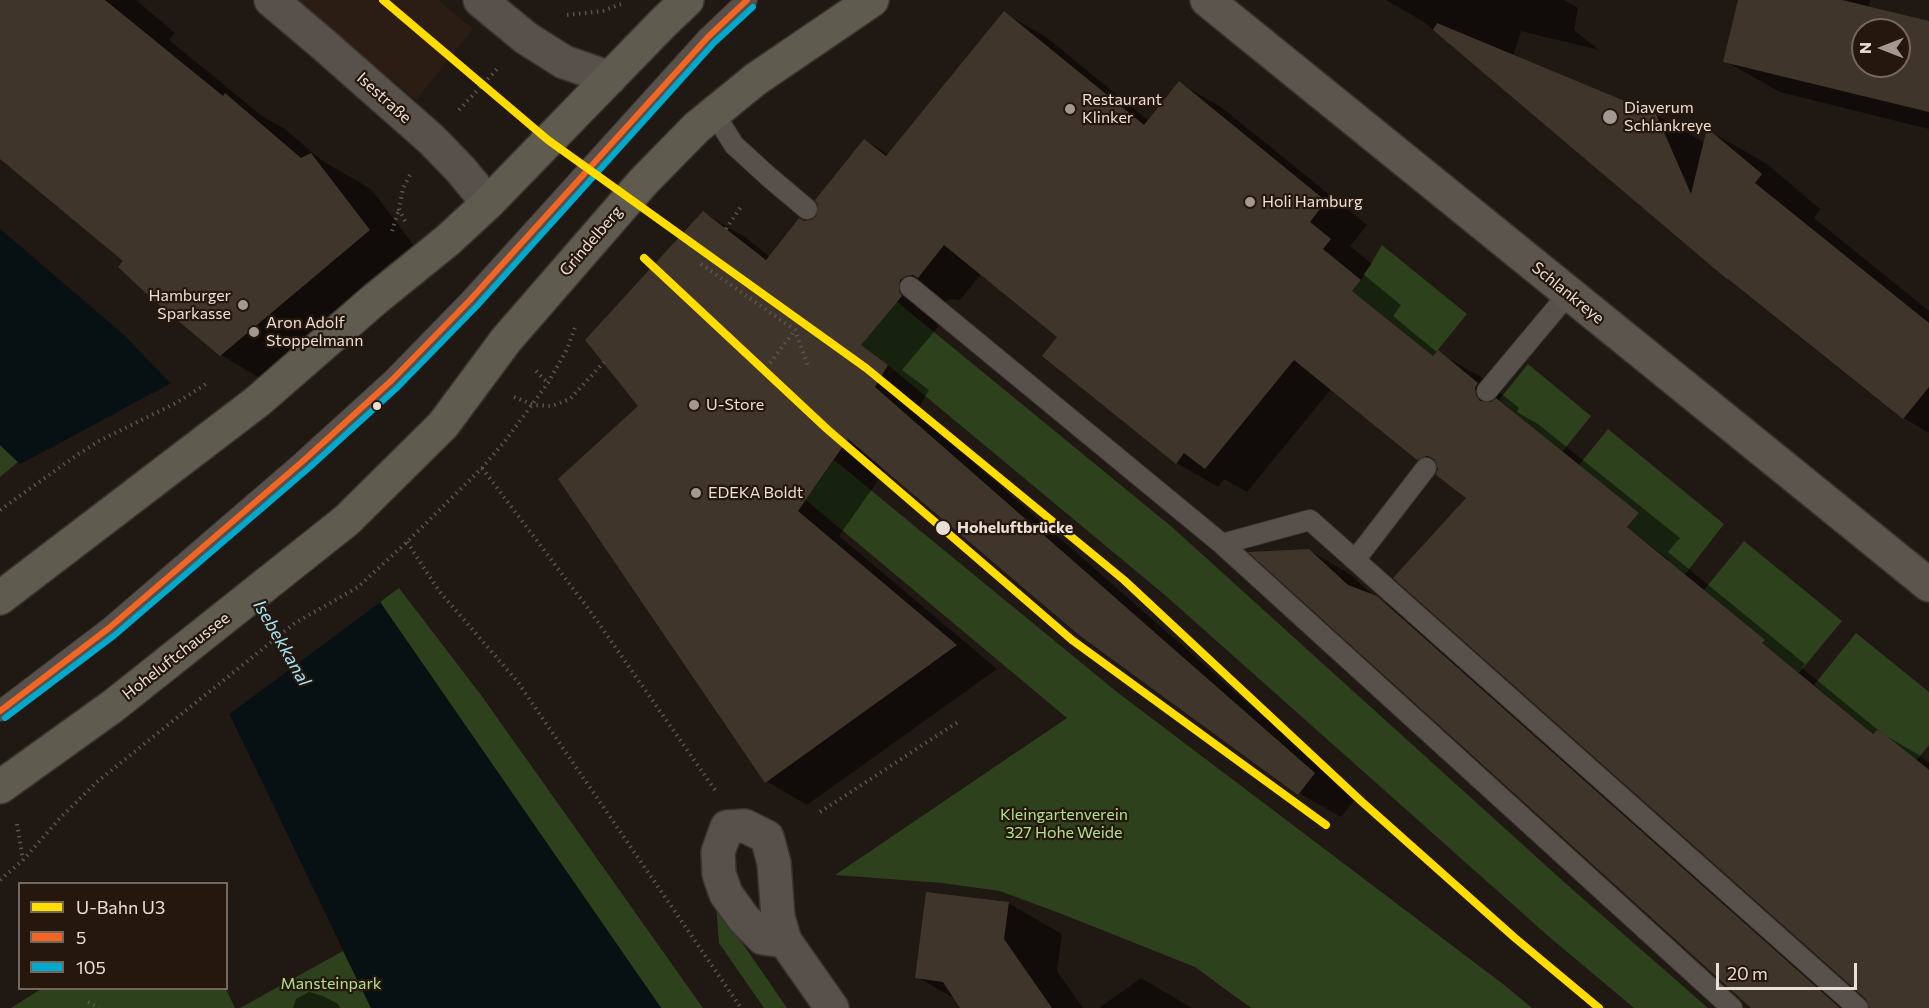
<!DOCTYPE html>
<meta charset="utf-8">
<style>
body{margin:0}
#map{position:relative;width:1929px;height:1008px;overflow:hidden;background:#201812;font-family:Commissioner,sans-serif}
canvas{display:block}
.legend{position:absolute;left:18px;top:882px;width:210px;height:108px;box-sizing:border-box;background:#26170c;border:2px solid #74675d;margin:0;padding:8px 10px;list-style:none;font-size:18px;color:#eadfd7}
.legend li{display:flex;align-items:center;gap:12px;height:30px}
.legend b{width:30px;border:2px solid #74675d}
.north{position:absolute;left:1851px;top:18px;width:60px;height:60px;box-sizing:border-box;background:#26170c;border:2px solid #74675d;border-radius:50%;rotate:270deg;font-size:16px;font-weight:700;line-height:24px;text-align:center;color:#eadfd7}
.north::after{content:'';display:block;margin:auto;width:21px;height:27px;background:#a39992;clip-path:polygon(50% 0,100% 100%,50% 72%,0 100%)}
.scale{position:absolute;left:1716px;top:963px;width:141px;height:27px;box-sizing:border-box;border:3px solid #eadfd7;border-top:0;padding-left:8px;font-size:18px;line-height:21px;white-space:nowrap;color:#eadfd7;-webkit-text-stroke:4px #26170c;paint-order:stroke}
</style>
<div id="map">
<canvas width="1929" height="1008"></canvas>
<ul class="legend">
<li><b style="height:8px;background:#fd0"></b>U-Bahn U3</li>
<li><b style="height:8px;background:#f26522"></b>5</li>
<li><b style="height:8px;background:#00a9ce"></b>105</li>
</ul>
<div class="north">N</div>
<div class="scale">20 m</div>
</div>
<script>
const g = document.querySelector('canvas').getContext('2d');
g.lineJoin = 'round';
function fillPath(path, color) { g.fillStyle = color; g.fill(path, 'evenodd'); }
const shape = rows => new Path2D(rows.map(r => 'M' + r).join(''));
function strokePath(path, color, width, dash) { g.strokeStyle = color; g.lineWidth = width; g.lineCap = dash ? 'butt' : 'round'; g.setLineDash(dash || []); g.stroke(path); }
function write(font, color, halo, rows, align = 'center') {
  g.font = font + ' Commissioner,sans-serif'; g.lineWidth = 4.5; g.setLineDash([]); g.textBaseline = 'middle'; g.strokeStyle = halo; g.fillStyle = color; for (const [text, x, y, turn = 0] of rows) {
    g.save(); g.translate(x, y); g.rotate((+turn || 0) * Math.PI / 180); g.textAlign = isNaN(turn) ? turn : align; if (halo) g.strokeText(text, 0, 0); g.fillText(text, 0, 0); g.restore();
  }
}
const commercial = shape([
 [297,0,438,0,473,29,416,100]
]);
const green = shape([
 [824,242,1172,527,1564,882,1708,1008,1634,1008,1547,935,1166,596,888,365,783,288],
 [1382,245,1467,314,1433,356,1352,291,1361,280],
 [1528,364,1591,416,1562,452,1499,400],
 [1608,429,1724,524,1680,581,1664,567,1669,560,1627,527,1639,513,1579,465],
 [0,445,18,462,0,477],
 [834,460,1117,692,1503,984,1532,1008,1251,1008,1195,967,1067,916,1000,891,942,883,835,875,1067,718,806,500],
 [1744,541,1842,621,1799,673,1699,596],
 [399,588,481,695,703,1008,661,1008,380,602],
 [1856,633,1929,692,1929,745,1916,761,1878,729,1873,734,1814,685],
 [716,905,787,1008,764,1008,719,943],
 [343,951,371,1008,240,1008],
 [41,989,226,989,235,1008,11,1008]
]);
const water = shape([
 [0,229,124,335,380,602,661,1008,371,1008,229,713,18,462,0,445]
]);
const pier = shape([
 [173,382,382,601,227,716,17,466]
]);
const shadow = shape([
 [0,0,136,0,175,33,169,40,262,116,285,129,321,160,371,189,429,265,280,390,221,355,125,261,0,158],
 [1386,0,1564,0,1578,8,1574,30,1599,50,1521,31,1513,56,1656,115,1705,143,1708,130,1767,164,1820,209,1814,218,1929,311,1929,433,1904,418,1729,279,1424,22],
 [1740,0,1870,0,1868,8,1929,23,1929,129,1780,92,1725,61],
 [1863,30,1899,30,1899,66,1863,66],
 [1004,13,1046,37,1149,121,1179,83,1221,107,1367,225,1350,246,1372,264,1363,274,1401,305,1393,316,1438,353,1480,376,1519,408,1517,412,1538,424,1680,538,1668,552,1805,664,1802,668,1883,734,1919,755,1929,763,1929,769,1902,749,1929,773,1929,1008,1871,1008,1871,1003,1469,497,1439,471,1418,459,1332,388,1247,492,1224,479,1218,487,1177,463,1044,355,1060,337,981,274,960,300,949,299,942,304,943,321,902,370,929,390,916,412,1356,798,1341,817,1299,793,886,469,839,536,997,669,807,805,766,781,640,406,703,213,745,237,770,257,804,222,811,222,818,217,865,140,889,155],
 [1309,550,1351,575,1374,596,1419,622,1853,1008,1753,1008],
 [1008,903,1062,934,1057,971,1083,1008,963,1008,957,1000,917,977],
 [1141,978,1192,1008,1099,1008],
 [309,992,323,996,338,1004,340,1008,293,1008,296,999]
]);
const building = shape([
 [0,0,105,0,223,96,225,93,301,158,311,153,370,230,220,356,151,298,118,267,123,261,0,159],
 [1738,0,1842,0,1929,21,1929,112,1723,62],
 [1863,30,1899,30,1899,66,1863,66],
 [1004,11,1144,125,1179,81,1326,201,1310,222,1331,239,1323,249,1361,280,1352,291,1433,356,1438,350,1478,383,1475,388,1476,395,1480,401,1491,402,1496,398,1639,513,1627,527,1765,640,1762,643,1873,734,1878,729,1929,770,1929,1008,1870,1008,1866,999,1393,578,1466,498,1436,475,1438,469,1434,459,1427,456,1417,460,1294,360,1205,469,1184,453,1176,464,1042,356,1057,337,944,245,918,278,913,275,906,276,900,280,899,291,902,296,861,345,888,365,875,387,1315,773,1298,795,1079,635,848,439,798,511,957,645,765,783,558,479,638,406,585,340,703,211,766,260,799,218,804,221,811,220,816,216,818,205,815,200,864,139,886,156],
 [1437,23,1656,114,1691,194,1707,128,1762,174,1755,183,1929,323,1929,387,1903,419,1727,278,1728,280,1433,30],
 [1309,549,1348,585,1377,596,1840,1008,1751,1008,1248,552],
 [926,892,1009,902,1004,939,1052,1008,960,1008,943,982,915,978]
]);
const path = shape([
 [567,15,603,11,621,4],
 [459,110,499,67],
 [405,221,399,209,403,188,410,175],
 [726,229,742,205],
 [392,231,399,209],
 [701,264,795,330,808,366],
 [770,363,795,330],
 [536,371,548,383],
 [514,397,534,405,552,406,570,399,604,362],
 [482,468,590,611,715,790],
 [0,510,77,455,99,441,176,403,206,384],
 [407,542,439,591,517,681,741,1008],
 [820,812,958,722],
 [17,824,23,860],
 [0,880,23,860,61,817,98,781,295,623,358,587,407,542,482,468,505,441,548,383,567,349,576,325],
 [88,1002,99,1008]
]);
const lane = shape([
 [714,113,734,145,769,177,807,209],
 [910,287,1222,544,1732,1008],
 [1487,391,1569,293],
 [1222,544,1310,520,1355,560,1426,468],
 [1355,560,1858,1008],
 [0,711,109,628,303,461,392,380,470,300,708,37,747,0]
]);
const street = shape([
 [271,0,323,44,432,140,461,170,488,203],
 [480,0,526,38,564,62,610,78],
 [785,941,763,938,744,919,726,894,719,874,718,852,727,827,745,826,767,837,774,863,778,917,785,941,832,1008]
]);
const secondary = shape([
 [1207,0,1929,585]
]);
const primary = shape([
 [0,598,258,401,374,300,448,240,488,203,663,23,687,0],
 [0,787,113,706,347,520,443,425,506,340,644,181,697,127,756,79,872,0]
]);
const bus1 = shape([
 [0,711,109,628,303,461,392,380,470,300,708,37,747,0]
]);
const bus2 = shape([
 [5,718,115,635,309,468,398,387,477,306,714,43,753,7]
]);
const metro1 = shape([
 [383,0,548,140,866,368,1124,580,1361,801,1515,938,1599,1008],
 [644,258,827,429,1072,640,1326,825]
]);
const markers = [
 [1070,109,6,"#a39992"],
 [1610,117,8,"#a39992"],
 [1250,202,6,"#a39992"],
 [243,305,6,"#a39992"],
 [254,332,6,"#a39992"],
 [694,405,6,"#a39992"],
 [377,406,5,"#eadfd7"],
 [696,493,6,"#a39992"],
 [943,528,8,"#eadfd7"]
];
const streetNames = [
 ["Isestraße",384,98,42],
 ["Grindelberg",591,241,-49],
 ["Schlankreye",1568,293,39],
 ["Hoheluftchaussee",176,656,-38]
];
const poiNames = [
 ["Restaurant",1082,100],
 ["Klinker",1082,118],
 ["Diaverum",1624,108],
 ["Schlankreye",1624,126],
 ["Holi Hamburg",1262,202],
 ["Hamburger",231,296,"right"],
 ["Sparkasse",231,314,"right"],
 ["Aron Adolf",266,323],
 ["Stoppelmann",266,341],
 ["U-Store",706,405],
 ["EDEKA Boldt",708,493]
];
const stopNames = [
 ["Hoheluftbrücke",957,528]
];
const parkNames = [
 ["Kleingartenverein",1064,815],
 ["327 Hohe Weide",1064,833],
 ["Mansteinpark",331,984]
];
const waterNames = [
 ["Isebekkanal",282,643,60]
];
fillPath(commercial, '#2b1d14');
fillPath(green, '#2c411c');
fillPath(water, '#071013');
fillPath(pier, '#201812');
fillPath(shadow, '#0007');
fillPath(building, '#40352b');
strokePath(lane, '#3a3430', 22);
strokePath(street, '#3a3430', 36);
strokePath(secondary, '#3a3430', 36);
strokePath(primary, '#3a3430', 36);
strokePath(path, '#5a544e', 4, [1.5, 4.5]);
strokePath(lane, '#57504b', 20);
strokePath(street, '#57504b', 33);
strokePath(secondary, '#5b554d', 33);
strokePath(primary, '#5f5b4e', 33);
strokePath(bus1, '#f26522', 6);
strokePath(bus2, '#00a9ce', 6);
strokePath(metro1, '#fd0', 8);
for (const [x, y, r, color] of markers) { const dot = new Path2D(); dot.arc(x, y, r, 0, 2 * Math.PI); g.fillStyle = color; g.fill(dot); strokePath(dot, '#26170c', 2); }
write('16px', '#eadfd7', '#26170c', streetNames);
write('16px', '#eadfd7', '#26170c', poiNames, 'left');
write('bold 16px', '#eadfd7', '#26170c', stopNames, 'left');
write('16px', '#aee28e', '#26170c', parkNames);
write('italic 18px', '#a0e4fa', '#26170c', waterNames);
</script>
